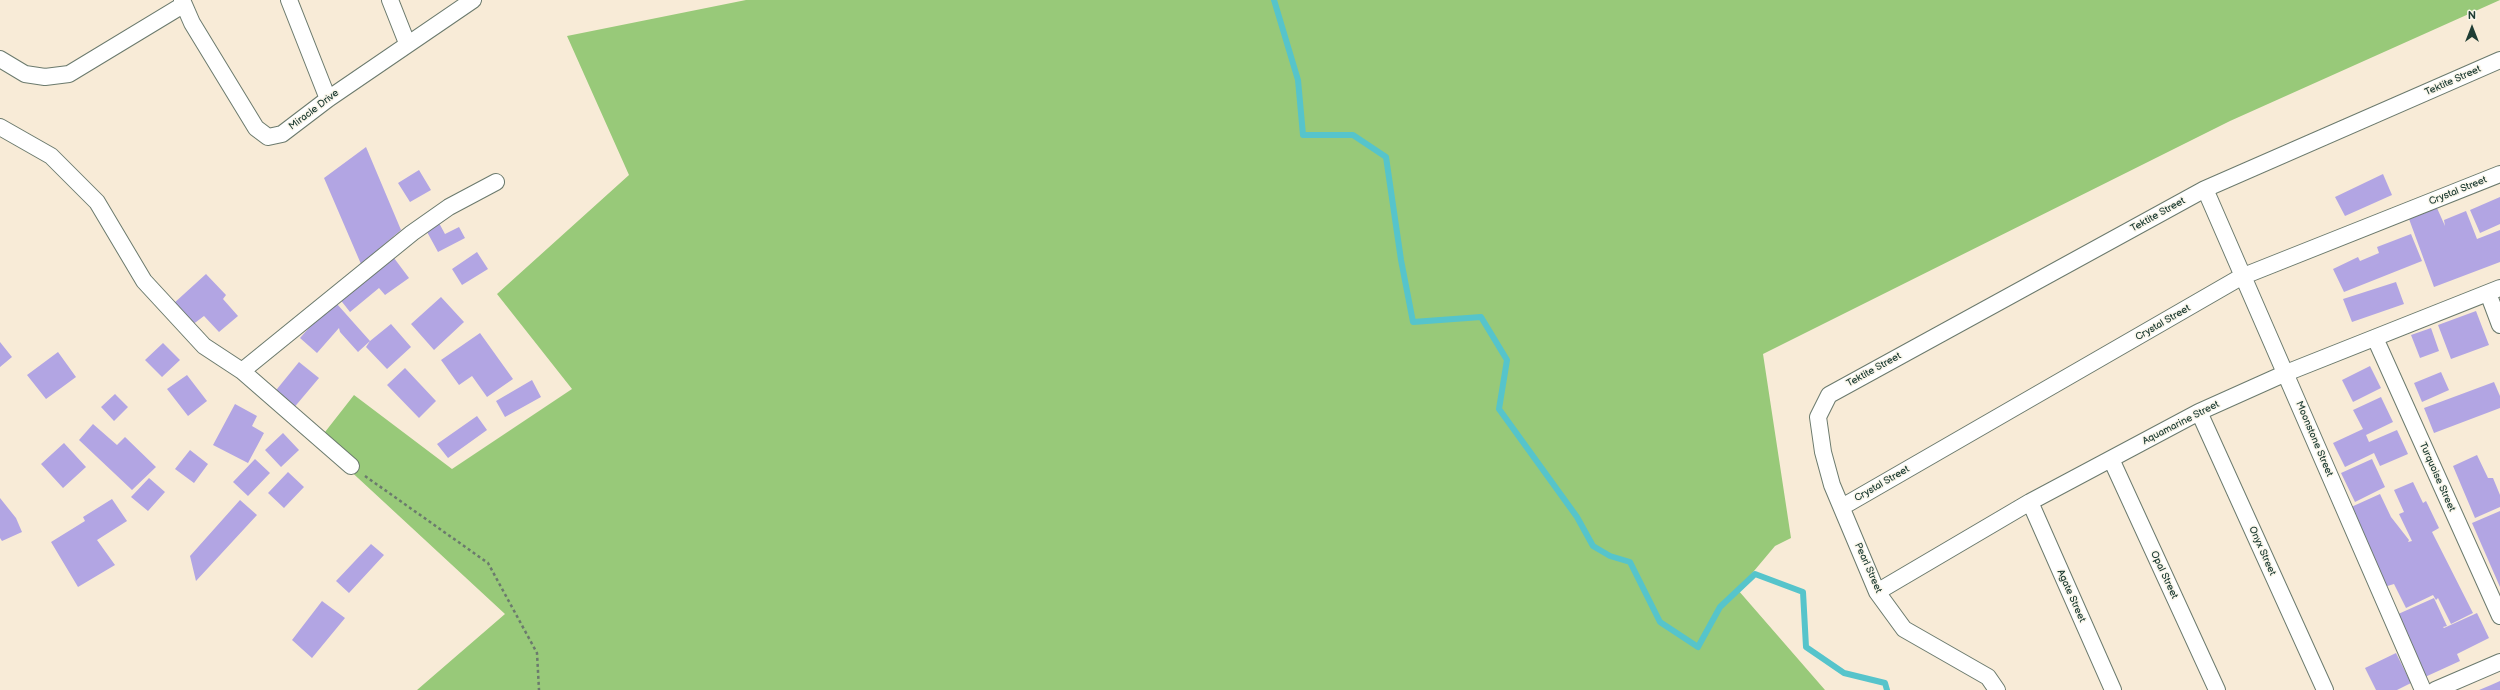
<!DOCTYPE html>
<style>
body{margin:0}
#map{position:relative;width:2500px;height:690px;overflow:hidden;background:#f8ebd7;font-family:"Balsamiq Sans",sans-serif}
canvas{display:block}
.north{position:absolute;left:2452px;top:8px;width:40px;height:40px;-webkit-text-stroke:3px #fbf7ec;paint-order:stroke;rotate:0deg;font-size:11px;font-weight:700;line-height:16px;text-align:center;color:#1f3d34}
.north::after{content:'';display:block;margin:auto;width:14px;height:18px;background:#1f3d34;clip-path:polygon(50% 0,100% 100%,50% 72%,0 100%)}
</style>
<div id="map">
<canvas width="2500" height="690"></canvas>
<div class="north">N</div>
</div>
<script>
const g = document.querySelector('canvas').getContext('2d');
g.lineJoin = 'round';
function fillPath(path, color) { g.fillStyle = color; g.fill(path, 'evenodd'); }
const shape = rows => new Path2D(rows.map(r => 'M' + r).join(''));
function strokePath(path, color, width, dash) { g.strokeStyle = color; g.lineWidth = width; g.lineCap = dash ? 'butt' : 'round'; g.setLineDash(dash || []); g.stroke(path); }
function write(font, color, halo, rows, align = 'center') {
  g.font = font + ' "Balsamiq Sans",sans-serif'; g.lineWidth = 3; g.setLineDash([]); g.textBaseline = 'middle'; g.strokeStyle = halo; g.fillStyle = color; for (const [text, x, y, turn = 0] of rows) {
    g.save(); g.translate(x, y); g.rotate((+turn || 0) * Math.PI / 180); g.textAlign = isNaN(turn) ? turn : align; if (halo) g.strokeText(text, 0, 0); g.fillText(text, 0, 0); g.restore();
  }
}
const green = shape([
 [746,0,2500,0,2230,121,1763,354,1791,538,1775,546,1738,590,1825,690,417,690,505,614,318,441,354,395,452,469,572,389,497,294,629,175,567,36]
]);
const stream = shape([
 [1274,0,1298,80,1303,135,1353,135,1386,157,1401,260,1413,322,1481,317,1507,360,1499,409,1577,517,1593,546,1610,556,1630,562,1660,622,1698,647,1720,607,1755,574,1803,592,1806,647,1844,673,1885,683,1887,690]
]);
const building = shape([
 [366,147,401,230,361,264,324,178],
 [419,170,431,190,410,202,398,183],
 [2383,174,2392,195,2345,216,2335,197],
 [2500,197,2500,224,2480,233,2470,210],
 [2437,208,2445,226,2444,220,2466,211,2477,239,2500,230,2500,262,2434,287,2409,219],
 [439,223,445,234,459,227,465,238,438,252,426,230],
 [2411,234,2422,261,2344,292,2333,269,2358,257,2360,261,2379,253,2377,247],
 [477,252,488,269,462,285,452,269],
 [394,258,409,278,385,295,379,288,350,312,339,298],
 [206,274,226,295,223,299,238,316,219,332,204,316,192,325,173,304],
 [2396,282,2404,304,2352,322,2343,299],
 [441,297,464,322,434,350,411,324],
 [337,304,370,341,391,324,411,347,387,369,366,347,370,341,358,352,340,332,339,328,317,353,300,338,322,313],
 [2476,311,2489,345,2451,359,2438,325],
 [2431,328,2439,351,2420,358,2411,335],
 [480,333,513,379,487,397,472,376,459,385,441,360],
 [0,342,12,357,0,367],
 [163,343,180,360,162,377,145,360],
 [58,352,76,377,46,399,27,375],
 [299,362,319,378,292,410,273,394],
 [2370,366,2381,388,2353,402,2342,380],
 [405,368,436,401,419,418,387,385],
 [2441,372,2449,390,2422,402,2414,383],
 [187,375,207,401,188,416,167,389],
 [532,380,541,397,505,417,496,401],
 [2494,382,2500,396,2500,408,2434,433,2424,408],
 [115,394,128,407,114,421,101,407],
 [2381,397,2393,422,2366,435,2369,442,2397,430,2408,454,2380,466,2374,453,2345,467,2333,443,2363,429,2353,410],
 [235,404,257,416,252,426,264,433,248,463,213,445],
 [477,416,487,430,448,458,437,444],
 [93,424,117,445,125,437,156,467,132,490,79,440],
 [283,433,299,450,281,467,265,450],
 [64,443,86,467,63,488,41,464],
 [190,450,208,464,194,483,175,469],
 [2477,455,2488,478,2493,478,2500,495,2500,507,2475,518,2453,466],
 [255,459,270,473,248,496,233,482],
 [2372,459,2385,487,2355,502,2341,473],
 [288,472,304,487,284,508,268,493],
 [149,478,165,492,148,511,131,497],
 [2413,482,2423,503,2426,501,2439,528,2432,532,2473,613,2451,624,2438,598,2436,600,2433,595,2406,608,2394,584,2384,587,2349,508,2380,494,2391,517,2409,540,2408,542,2412,541,2399,514,2404,512,2394,490],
 [0,498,16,518,22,532,2,541,0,538],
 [112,499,127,521,97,540,115,565,78,587,51,542,85,521,83,517],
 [240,500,257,515,196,581,190,556],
 [2500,511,2500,587,2472,523],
 [371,544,384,555,349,593,336,581],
 [2434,598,2447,626,2443,627,2444,628,2477,613,2489,638,2457,654,2460,661,2425,677,2396,615],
 [322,601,345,618,312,658,292,640],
 [2396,653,2411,683,2397,690,2376,690,2365,668],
 [2500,681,2500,690,2479,690,2491,685]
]);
const path = shape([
 [365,476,488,563,537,653,539,690]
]);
const street = shape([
 [182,0,192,23,256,128,268,137,282,134,328,99,473,0],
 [289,0,328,99],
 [390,0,407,43],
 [0,59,25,74,45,77,69,74,183,5],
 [0,127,51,156,97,202,144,281,204,346,242,371,351,466],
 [2205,189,2423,690],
 [2488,293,2500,325],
 [2375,338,2500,616],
 [242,371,412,233,449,207,496,182],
 [2199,412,2325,690],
 [2111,459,2217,690],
 [2030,502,2113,690],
 [1842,507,2241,277,2500,174],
 [1877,592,2030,502,2199,412,2286,373,2500,288],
 [1997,690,1988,677,1904,629,1877,592,1832,485,1823,452,1818,417,1829,395,2205,189,2500,60],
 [2435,690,2500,662]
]);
const streetNames = [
 ["Tektite Street",2453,81,-24],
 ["Miracle Drive",314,110,-37],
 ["Crystal Street",2458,191,-22],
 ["Tektite Street",2158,215,-29],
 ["Crystal Street",2163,323,-30],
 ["Tektite Street",1874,370,-29],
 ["Aquamarine Street",2181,423,-27],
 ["Moonstone Street",2314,439,67],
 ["Turquoise Street",2437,477,66],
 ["Crystal Street",1882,484,-30],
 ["Onyx Street",2262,551,66],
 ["Pearl Street",1868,568,66],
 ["Opal Street",2164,575,65],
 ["Agate Street",2071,596,66]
];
fillPath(green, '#98c979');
strokePath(stream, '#56c4cb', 6);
fillPath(building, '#b2a5e3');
strokePath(street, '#6b7a6d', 18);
strokePath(path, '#6b7a6d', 2.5, [3, 3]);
strokePath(street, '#fff', 16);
write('10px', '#1f3d34', '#fbf7ec', streetNames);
</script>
